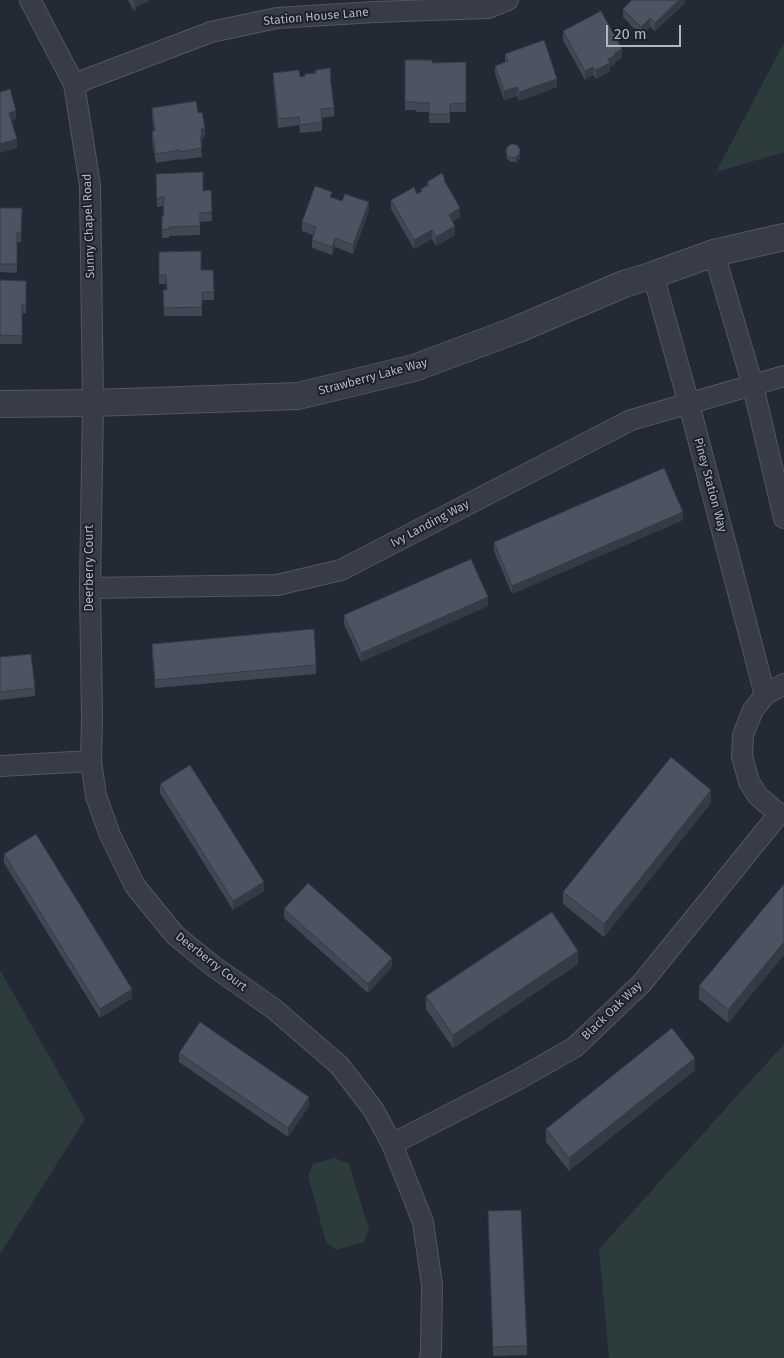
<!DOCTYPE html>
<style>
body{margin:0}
#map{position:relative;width:784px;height:1358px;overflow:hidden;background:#242a35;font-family:"Fira Sans",sans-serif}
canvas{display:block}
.scale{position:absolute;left:606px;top:25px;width:75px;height:22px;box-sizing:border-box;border:2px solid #b2b7c2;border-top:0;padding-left:6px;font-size:15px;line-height:18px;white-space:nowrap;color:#b2b7c2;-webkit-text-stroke:4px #1c212b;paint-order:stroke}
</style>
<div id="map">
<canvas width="784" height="1358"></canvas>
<div class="scale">20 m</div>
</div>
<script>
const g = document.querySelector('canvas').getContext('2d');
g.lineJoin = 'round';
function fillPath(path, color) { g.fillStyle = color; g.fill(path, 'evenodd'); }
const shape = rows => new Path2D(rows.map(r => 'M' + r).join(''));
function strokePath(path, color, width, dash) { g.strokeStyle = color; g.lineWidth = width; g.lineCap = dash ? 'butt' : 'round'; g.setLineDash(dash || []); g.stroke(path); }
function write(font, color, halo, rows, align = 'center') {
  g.font = font + ' "Fira Sans",sans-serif'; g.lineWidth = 4; g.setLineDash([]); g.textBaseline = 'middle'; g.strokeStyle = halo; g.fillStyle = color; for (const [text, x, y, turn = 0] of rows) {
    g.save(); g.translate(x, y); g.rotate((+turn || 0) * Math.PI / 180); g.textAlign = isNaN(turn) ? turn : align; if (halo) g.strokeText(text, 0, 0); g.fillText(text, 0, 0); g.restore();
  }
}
const green = shape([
 [784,43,784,152,716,172],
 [0,970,85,1119,0,1254],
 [784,1044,784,1358,609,1358,599,1249],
 [335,1158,349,1164,369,1230,364,1242,336,1250,326,1242,308,1176,313,1164]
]);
const minor = shape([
 [30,0,74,84,90,185,93,403,90,588,92,718,91,761,96,796,110,835,135,886,175,935,213,966,274,1009,339,1065,373,1109,392,1144,423,1222,432,1285,431,1350,430,1358],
 [74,84,211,32,277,18,375,12,488,8,508,0],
 [714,253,753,386,784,518],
 [653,275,689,404,765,695],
 [90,588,277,585,341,570,631,420,784,376],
 [784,684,765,695,753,710,743,735,742,756,749,782,758,796,779,814,784,815],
 [0,766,91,761],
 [392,1144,517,1080,575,1047,642,983,779,814]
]);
const tertiary = shape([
 [0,404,93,403,298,396,414,368,516,330,624,284,653,275,714,253,784,237]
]);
const wall = shape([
 [128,0,150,0,136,7,136,9,134,11],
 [685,0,685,3,655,31,650,27,641,36,623,17,623,9],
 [563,31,622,58,615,62,615,64,610,67,610,71,596,79,593,75,585,80,563,40],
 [505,54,557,87,519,101,517,96,504,100,495,74,495,66,505,62],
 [405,60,432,63,466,62,466,112,450,112,450,123,429,123,429,112,416,112,416,110,405,110],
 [315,70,331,76,331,85,334,108,334,116,322,118,322,131,300,133,299,125,278,128,273,82,273,73,300,77,315,73],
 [152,108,198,113,205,137,202,138,202,145,201,145,202,157,180,160,180,159,156,163,152,140,152,131,154,131,152,117],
 [506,150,520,158,516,162,511,162,507,159],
 [156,174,203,191,211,190,212,221,200,222,200,235,169,236,169,238,162,238,162,216,163,216,163,206,160,206,160,207,157,207],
 [427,182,445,182,460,217,453,221,455,235,436,246,432,239,414,249,391,209,391,200,417,194,421,192,421,189,427,185],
 [332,197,369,211,353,254,335,247,332,255,312,248,312,240,313,235,302,231,302,222],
 [0,208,22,208,21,242,17,242,17,273,0,272],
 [159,252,201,270,214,292,214,300,202,300,202,316,164,316,163,290,167,290,166,284,159,284],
 [0,280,26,281,26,313,22,313,22,344,0,344],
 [683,520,512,594,494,551,494,542],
 [488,606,361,662,344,624,344,615],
 [152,644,316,665,316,674,155,688,152,652],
 [0,657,35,688,35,696,0,700],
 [160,784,264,891,233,910,160,793],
 [711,803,604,937,563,904,563,892],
 [4,854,132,998,100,1018,4,863],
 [784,884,784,955,728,1023,699,999,699,986],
 [284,909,392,967,368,993,284,918],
 [578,964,453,1048,426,1009,426,996],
 [179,1053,309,1106,288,1137,179,1062],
 [695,1070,569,1171,546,1142,546,1129],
 [488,1220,527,1346,527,1355,493,1356]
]);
const shadedWall = shape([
 [134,0,150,0,136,7,136,9,134,11],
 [679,0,685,0,685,3,655,31,655,23],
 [650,18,650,27,641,36,641,27],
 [622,49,622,58,615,62,615,64,610,67,610,71,596,79,596,70,614,54],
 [593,67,593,75,585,80,585,71],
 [557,79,557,87,519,101,519,92],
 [517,87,517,96,504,100,504,91],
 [16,111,16,119,9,122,9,113],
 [201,129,205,129,205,137,202,138],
 [17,139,17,148,0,153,0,144],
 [520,153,520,158,516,162,516,157],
 [369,202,369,211,353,254,353,245],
 [460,208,460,217,449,224,449,215],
 [455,226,455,235,436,246,436,237],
 [432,230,432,239,414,249,414,240],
 [335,238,335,247,332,255,332,247],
 [683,512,683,520,512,594,512,586],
 [488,597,488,606,361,662,361,653],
 [711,790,711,803,604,937,604,924],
 [264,882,264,891,233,910,233,901],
 [784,942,784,955,728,1023,728,1010],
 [578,951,578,964,453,1048,453,1035],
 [392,958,392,967,368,993,368,984],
 [132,989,132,998,100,1018,100,1009],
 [695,1058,695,1070,569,1171,569,1158],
 [309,1097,309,1106,288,1137,288,1128]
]);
const building = shape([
 [632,0,679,0,655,23,650,18,641,27,623,9,632,0],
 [601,11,622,49,614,54,615,56,608,59,610,63,596,70,593,67,585,71,563,31,601,11],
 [544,40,557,79,519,92,517,87,504,91,495,66,508,61,505,54,544,40],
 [405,60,432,60,432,63,466,62,466,103,450,104,450,114,429,114,429,103,416,103,416,102,405,102,405,60],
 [330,68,331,76,330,76,334,108,321,109,322,122,300,125,299,117,278,119,273,73,299,70,300,77,305,76,305,74,316,73,315,70,330,68],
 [10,89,16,111,9,113,17,139,0,144,0,92,10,89],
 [196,101,198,113,202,112,205,129,201,129,202,136,200,136,202,148,180,152,180,150,156,154,152,131,155,131,152,108,196,101],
 '506 151a7 7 0 1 1 14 0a7 7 0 1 1-14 0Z',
 [203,172,203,191,211,190,212,212,200,213,200,226,169,227,169,229,162,230,162,216,164,216,163,203,164,203,164,197,160,197,160,198,157,199,156,174,203,172],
 [442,173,445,179,444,180,460,208,449,215,455,226,436,237,432,230,414,240,391,200,414,187,417,194,422,191,421,189,429,185,427,182,442,173],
 [315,186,332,192,330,197,342,201,345,194,369,202,353,245,335,238,332,247,312,240,316,227,302,222,315,186],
 [0,208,22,208,21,233,17,233,17,264,0,264,0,208],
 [201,251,201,270,213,270,214,292,202,292,202,307,164,308,163,290,167,290,166,275,159,275,159,252,201,251],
 [0,280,26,281,26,304,22,304,22,336,0,335,0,280],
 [664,468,683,512,512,586,494,542,664,468],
 [471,559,488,597,361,653,344,615,471,559],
 [314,629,316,665,155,680,152,644,314,629],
 [31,654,35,688,0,692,0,657,31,654],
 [671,757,711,790,604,924,563,892,671,757],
 [190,765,264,882,233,901,160,784,190,765],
 [36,834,132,989,100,1009,4,854,36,834],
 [308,883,392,958,368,984,284,909,308,883],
 [784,884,784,942,728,1010,699,986,784,884],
 [552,912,578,951,453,1035,426,996,552,912],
 [200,1022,309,1097,288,1128,179,1053,200,1022],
 [672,1028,695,1058,569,1158,546,1129,672,1028],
 [521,1210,527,1346,493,1347,488,1211,521,1210]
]);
const streetNames = [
 ["Station House Lane",316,17,-5],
 ["Sunny Chapel Road",89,226,-92],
 ["Strawberry Lake Way",373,377,-15],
 ["Piney Station Way",710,485,75],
 ["Ivy Landing Way",430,524,-28],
 ["Deerberry Court",90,568,-90],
 ["Deerberry Court",211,962,38],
 ["Black Oak Way",612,1011,-44]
];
fillPath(green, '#2c3c3d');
strokePath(minor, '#525761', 22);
strokePath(tertiary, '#525761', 28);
strokePath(minor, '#373c46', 20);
strokePath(tertiary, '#373c46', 26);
fillPath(wall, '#414853');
fillPath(shadedWall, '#353b44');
fillPath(building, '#4c5461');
strokePath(building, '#353b44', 1);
write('12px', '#b2b7c2', '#1c212b', streetNames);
</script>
